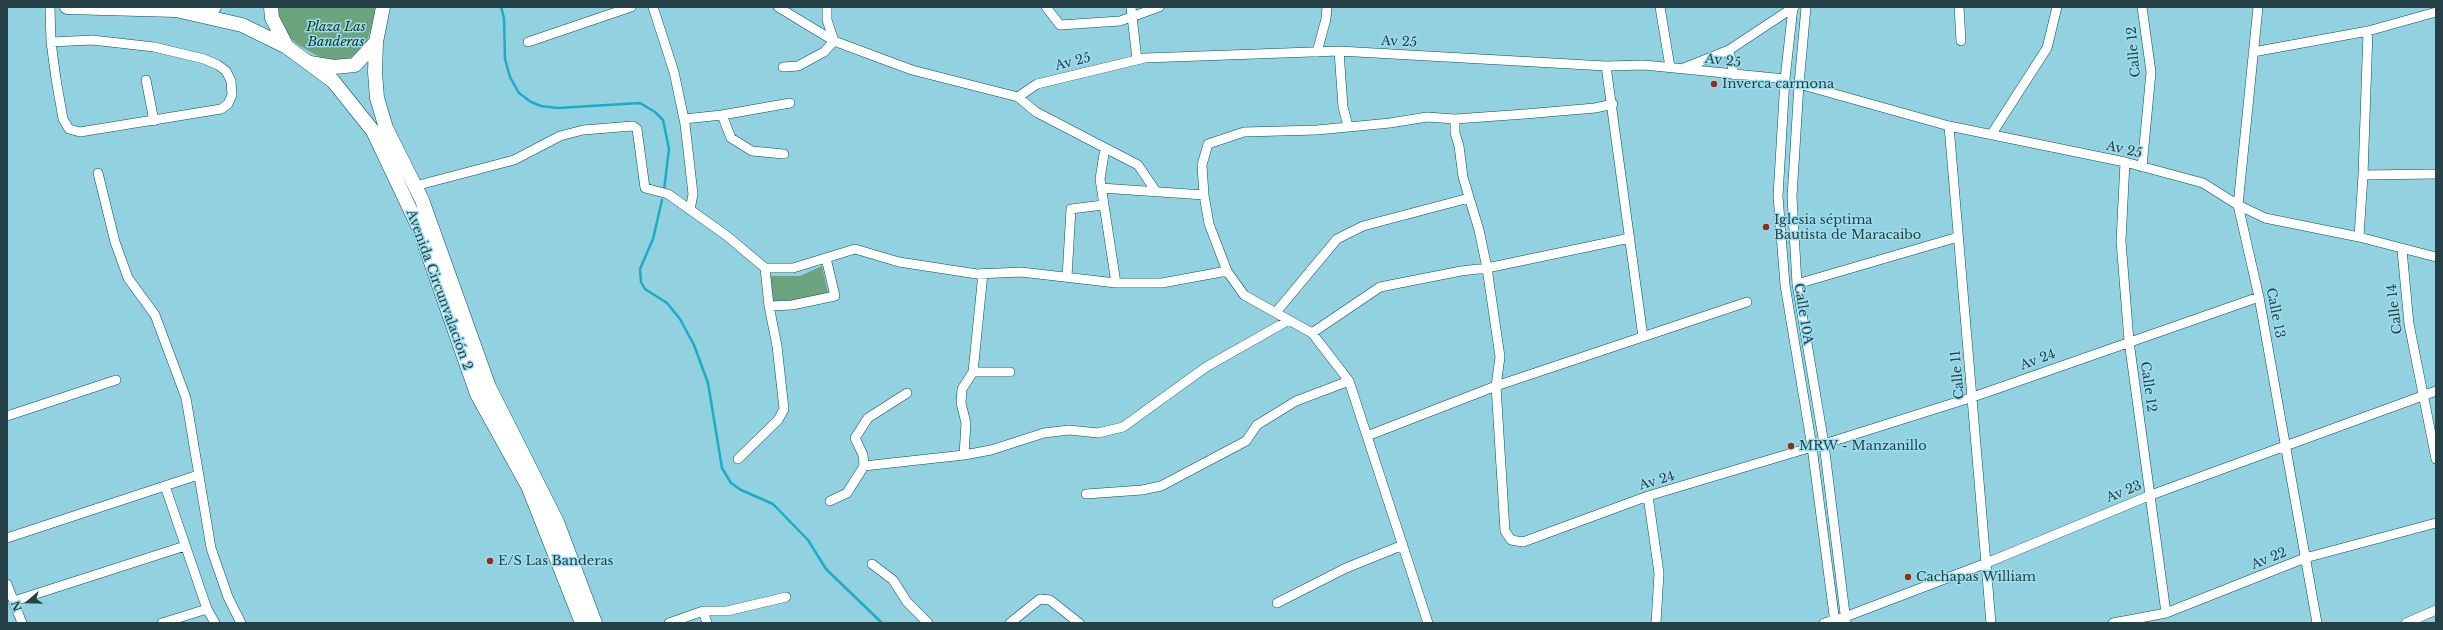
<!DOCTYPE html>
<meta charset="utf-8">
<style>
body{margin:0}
#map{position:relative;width:2443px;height:630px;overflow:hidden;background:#91d1e0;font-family:"Libre Baskerville",serif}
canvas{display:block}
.frame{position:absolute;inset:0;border:8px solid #264047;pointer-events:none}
.north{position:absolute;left:8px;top:582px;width:40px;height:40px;-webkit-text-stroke:3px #9edeed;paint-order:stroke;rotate:250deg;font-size:11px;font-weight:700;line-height:16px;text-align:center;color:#264047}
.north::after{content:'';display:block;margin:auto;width:14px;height:18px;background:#264047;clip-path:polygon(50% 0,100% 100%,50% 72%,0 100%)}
</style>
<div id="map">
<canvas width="2443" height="630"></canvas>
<div class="frame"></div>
<div class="north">N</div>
</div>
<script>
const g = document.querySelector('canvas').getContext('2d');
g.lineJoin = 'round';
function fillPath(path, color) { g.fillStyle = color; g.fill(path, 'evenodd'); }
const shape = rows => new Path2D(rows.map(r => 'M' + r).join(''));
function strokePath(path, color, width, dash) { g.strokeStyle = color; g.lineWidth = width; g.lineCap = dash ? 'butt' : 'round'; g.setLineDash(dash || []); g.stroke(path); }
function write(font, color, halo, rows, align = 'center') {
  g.font = font + ' "Libre Baskerville",serif'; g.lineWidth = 3; g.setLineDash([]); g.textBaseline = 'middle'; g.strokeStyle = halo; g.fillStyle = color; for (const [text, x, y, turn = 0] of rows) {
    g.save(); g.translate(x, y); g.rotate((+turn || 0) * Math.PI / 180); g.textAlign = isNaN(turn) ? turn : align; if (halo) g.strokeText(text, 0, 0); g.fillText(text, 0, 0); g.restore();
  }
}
const green = shape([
 [278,7,376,7,371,29,365,46,348,60,330,63,297,44,283,31,276,16],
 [822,266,828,293,793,302,773,303,770,276,800,276]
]);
const stream = shape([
 [501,7,504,18,505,59,510,77,519,93,531,102,541,106,558,108,640,103,655,112,663,120,669,149,664,190],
 [662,200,653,239,640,269,641,282,645,289,667,303,680,319,694,345,708,383,722,468,731,483,741,490,773,504,808,540,826,569,882,623]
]);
const street = shape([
 [50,7,51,42,56,79,63,119,69,129,80,132,221,109,228,104,232,95,231,81,226,71,218,65,204,59,154,47,92,40,51,42],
 [653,7,674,72,685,124,693,194,690,210],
 [778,7,834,41,912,70,1018,97,1036,112,1138,165,1155,190],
 [1046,7,1060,25,1120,21,1159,7],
 [1131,7,1137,60],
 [1660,7,1670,67],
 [1793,7,1785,79,1778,196,1785,285,1812,447,1835,623],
 [1806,7,1799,84,1792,197,1797,284,1824,444,1846,622],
 [1959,7,1961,41],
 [2258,7,2238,205,2259,297,2317,623],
 [2368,31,2363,175,2436,174],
 [528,42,631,7],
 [1729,50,1734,75],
 [1339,51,1343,107,1348,126],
 [1317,52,1326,19,1327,7],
 [2253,52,2368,31,2436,12],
 [1606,66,1643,337],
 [783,67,798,66,824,52,834,41,827,20,827,7],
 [1684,68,1729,50,1794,7],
 [146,80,154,121],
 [1799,84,1949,126,2125,162,2203,183,2238,205,2265,218,2359,237,2436,257],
 [1018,97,1037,84,1145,58,1339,51,1606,66,1644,65,1785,79],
 [722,115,790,103],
 [684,119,722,115,731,138,752,151,784,154],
 [1455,119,1455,133,1459,146,1463,177,1479,230,1487,268,1500,357,1496,386,1505,531,1511,540,1523,542,1648,496,1812,447],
 [1949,126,1991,623],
 [1991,135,2047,48,2057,7],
 [1105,148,1100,179,1116,283],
 [2125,162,2121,241,2129,341,2166,613],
 [2142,167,2151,72,2142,7],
 [98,173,115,242,128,278,155,315,186,398,211,548,228,597,241,623],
 [415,186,514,160,560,136,583,130,633,126,637,129,645,188,668,194,727,236,765,268,769,306,777,346,784,409,778,420,738,459],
 [1101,188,1204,195],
 [2359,237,2363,175],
 [2402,250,2409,324,2436,459],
 [765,268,793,268,855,249,899,262,977,274,1021,272,1116,283,1162,283,1227,271,1244,295,1312,333,1349,381,1428,623],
 [1227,271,1209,224,1204,195,1202,165,1208,144,1244,132,1317,130,1390,123,1427,117,1455,119,1525,114,1595,108,1613,104],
 [983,273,973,372,1010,372],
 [1067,277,1071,209,1103,205],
 [1797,284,1958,237],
 [769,306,792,305,835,296,826,258],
 [1277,311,1337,239,1363,226,1469,198],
 [1312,333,1380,287,1461,271,1487,268,1630,238],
 [7,416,116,380],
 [1367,436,1496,386,1747,302],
 [1824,444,1973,397,2259,297],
 [964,455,966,423,961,403,962,389,973,372],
 [864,466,964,455,991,450,1044,433,1069,430,1098,433,1123,427,1206,367,1289,320],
 [165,486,207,609,215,623],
 [1086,494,1142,490,1161,486,1246,441,1257,425,1296,401,1349,381],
 [1648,496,1659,573,1656,623],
 [830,501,847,493,864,466,863,455,855,438,868,418,907,393],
 [7,538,198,475],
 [872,564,893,580,907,602,928,623],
 [7,584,22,623],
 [14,601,185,546],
 [1277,603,1346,568,1403,545],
 [703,611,727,611,786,597],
 [162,623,207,609],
 [669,623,703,611,707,623],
 [1010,623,1040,599,1050,600,1079,623],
 [1824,623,1845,617,1984,564,2151,495,2436,391],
 [2113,623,2166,613,2305,558,2436,523],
 [2406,623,2436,610]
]);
const primary = shape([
 [67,7,176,10,214,7],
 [271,7,272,18,287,47],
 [383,7,376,42,375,72,377,98,386,128,422,200,489,387,557,522,595,623],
 [176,10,242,25,287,47,333,81,373,131,419,228,477,394,528,486,582,623],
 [310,63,334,67,355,65,376,42]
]);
const markers = [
 [1714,84,4,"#952d13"],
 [1766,227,4,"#952d13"],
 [1791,446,4,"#952d13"],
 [490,561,4,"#952d13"],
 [1908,577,4,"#952d13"]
];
const parkNames = [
 ["Plaza Las",336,27],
 ["Banderas",336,42]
];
const streetNames = [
 ["Av 25",1399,42,3],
 ["Calle 12",2134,52,-95],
 ["Av 25",1723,61,7],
 ["Av 25",1073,62,-14],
 ["Av 25",2124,150,13],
 ["Avenida Circunvalación 2",439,290,70],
 ["Calle 14",2395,309,-97],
 ["Calle 13",2275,313,79],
 ["Calle 10A",1803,314,81],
 ["Av 24",2038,360,-20],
 ["Calle 11",1958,375,-95],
 ["Calle 12",2148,387,82],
 ["Av 24",1657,481,-17],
 ["Av 23",2124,492,-22],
 ["Av 22",2269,559,-22]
];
const poiNames = [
 ["Inverca carmona",1722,84],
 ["Iglesia séptima",1774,220],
 ["Bautista de Maracaibo",1774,235],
 ["MRW - Manzanillo",1799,446],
 ["E/S Las Banderas",498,561],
 ["Cachapas William",1916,577]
];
fillPath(green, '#6ca47f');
strokePath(stream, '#1cacc6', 2.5);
strokePath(street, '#054f5d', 10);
strokePath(primary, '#054f5d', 15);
strokePath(street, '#fff', 9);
strokePath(primary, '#fff', 14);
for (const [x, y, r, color] of markers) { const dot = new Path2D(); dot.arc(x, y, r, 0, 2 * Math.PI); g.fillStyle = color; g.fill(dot); strokePath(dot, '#9edeed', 1.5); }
write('italic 13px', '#0b311c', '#9edeed', parkNames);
write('13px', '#264047', '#9edeed', streetNames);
write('13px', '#264047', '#9edeed', poiNames, 'left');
</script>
